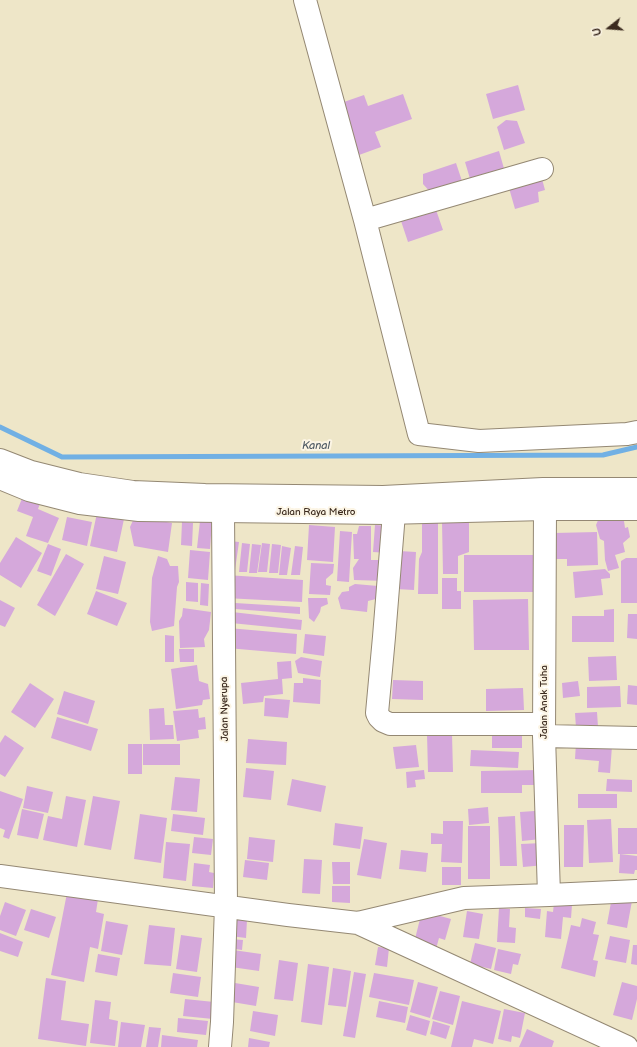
<!DOCTYPE html>
<style>
body{margin:0}
#map{position:relative;width:637px;height:1047px;overflow:hidden;background:#eee6c8;font-family:"Balsamiq Sans",sans-serif}
canvas{display:block}
.north{position:absolute;left:589px;top:8px;width:40px;height:40px;-webkit-text-stroke:3px #fcf5e5;paint-order:stroke;rotate:253deg;font-size:11px;font-weight:700;line-height:16px;text-align:center;color:#3b2a1e}
.north::after{content:'';display:block;margin:auto;width:14px;height:18px;background:#3b2a1e;clip-path:polygon(50% 0,100% 100%,50% 72%,0 100%)}
</style>
<div id="map">
<canvas width="637" height="1047"></canvas>
<div class="north">U</div>
</div>
<script>
const g = document.querySelector('canvas').getContext('2d');
g.lineJoin = 'round';
const shape = rows => new Path2D(rows.map(r => 'M' + r).join(''));
function strokePath(path, color, width, dash) { g.strokeStyle = color; g.lineWidth = width; g.lineCap = dash ? 'butt' : 'round'; g.setLineDash(dash || []); g.stroke(path); }
function fillPath(path, color) { g.fillStyle = color; g.fill(path, 'evenodd'); }
function write(font, color, halo, rows, align = 'center') {
  g.font = font + ' "Balsamiq Sans",sans-serif'; g.lineWidth = 4; g.setLineDash([]); g.textBaseline = 'middle'; g.strokeStyle = halo; g.fillStyle = color; for (const [text, x, y, turn = 0] of rows) {
    g.save(); g.translate(x, y); g.rotate((+turn || 0) * Math.PI / 180); g.textAlign = isNaN(turn) ? turn : align; if (halo) g.strokeText(text, 0, 0); g.fillText(text, 0, 0); g.restore();
  }
}
const stream = shape([
 [0,427,62,457,603,455,637,447]
]);
const building = shape([
 [518,85,525,110,493,119,486,94],
 [403,94,412,119,375,132,381,147,359,155,341,103,364,95,368,106],
 [506,120,517,121,525,143,504,150,497,127],
 [499,151,505,172,471,182,465,162],
 [456,163,463,184,432,194,423,184,423,174],
 [542,179,545,190,538,192,539,202,515,209,509,188],
 [435,207,443,230,408,242,400,218],
 [25,491,42,498,38,509,59,518,48,543,26,536,33,517,17,511],
 [97,513,124,519,117,552,90,546],
 [623,514,625,528,628,527,630,537,623,543,625,552,615,555,619,568,608,571,605,560,604,541,600,539,596,525,599,518],
 [135,516,172,523,168,552,134,546,130,527],
 [67,517,92,522,87,546,62,540],
 [200,521,212,522,210,549,197,548],
 [469,521,469,552,458,556,458,574,443,574,442,522],
 [182,522,193,523,192,546,181,545],
 [422,522,438,522,438,594,418,594,419,559,422,552],
 [309,525,335,527,333,562,307,560],
 [375,525,390,526,388,553,373,552],
 [359,526,371,526,371,560,386,560,386,581,354,580,353,568,359,559,354,559,353,534,357,534],
 [340,531,352,532,349,582,337,581],
 [597,532,598,565,567,566,567,559,554,559,554,533],
 [16,537,42,553,21,588,0,575,0,563],
 [230,541,239,542,235,570,227,569],
 [242,543,250,544,247,572,239,572],
 [262,543,270,544,267,572,258,572],
 [48,544,61,549,51,576,37,571],
 [252,544,261,545,257,573,249,573],
 [272,544,281,545,278,573,269,573],
 [282,546,291,548,287,575,279,575],
 [295,546,303,547,300,575,291,575],
 [190,550,210,552,208,580,188,578],
 [399,551,416,552,414,590,396,589],
 [66,554,84,564,55,616,37,605],
 [464,555,538,555,538,592,464,592],
 [104,556,126,562,118,594,96,589],
 [158,556,167,559,170,566,178,566,179,582,177,587,174,626,152,631,150,622,152,578],
 [626,558,637,558,637,603,621,603,621,561],
 [311,563,334,564,333,573,326,579,326,585,331,586,330,595,309,594],
 [605,569,610,574,610,578,601,579,603,595,575,598,573,572],
 [226,575,303,580,302,602,225,598],
 [442,578,457,578,457,591,461,591,461,609,442,609],
 [186,582,198,583,198,602,186,601],
 [201,583,209,584,208,606,200,605],
 [355,584,378,586,376,599,368,601,367,612,341,609,338,598,342,592,349,591,349,587],
 [96,591,127,603,117,626,87,614],
 [308,598,327,598,328,604,321,607,320,612,314,622,309,618],
 [528,599,529,650,474,650,473,600],
 [0,600,15,608,5,627,0,625],
 [235,603,300,607,300,614,235,609],
 [183,608,211,612,209,630,204,639,205,647,180,648,179,621,182,616],
 [614,609,614,642,572,642,572,616,604,616,604,610],
 [232,612,302,620,301,630,231,623],
 [628,614,637,614,637,639,627,638],
 [228,628,297,634,296,654,227,648],
 [305,634,326,636,324,656,303,653],
 [165,635,174,636,174,662,165,662],
 [179,649,194,649,194,662,180,662],
 [616,656,617,680,589,681,588,657],
 [301,657,322,661,320,677,298,673,295,661],
 [291,661,292,678,282,679,283,694,264,696,263,702,243,704,241,683,278,679,277,662],
 [197,665,199,681,208,684,210,699,203,700,202,705,176,709,171,669],
 [303,678,321,680,320,704,293,702,294,683,303,683],
 [393,680,423,681,423,700,392,699],
 [578,681,580,696,563,698,562,683],
 [30,683,54,699,35,728,11,712],
 [628,685,637,686,637,705,627,704],
 [620,686,621,707,587,708,587,687],
 [523,688,524,710,486,711,486,689],
 [64,691,95,701,88,724,57,714],
 [265,698,290,700,288,718,264,716],
 [164,708,165,725,173,725,174,739,150,740,149,709],
 [198,709,199,718,205,717,206,729,198,730,199,738,177,741,173,711],
 [597,712,598,727,576,728,575,713],
 [57,717,98,729,91,751,51,738],
 [492,728,522,728,522,748,492,748],
 [427,734,452,734,453,772,428,772],
 [5,735,24,748,5,777,0,774,0,743],
 [248,739,287,742,286,765,246,763],
 [576,743,612,746,610,773,598,772,599,761,575,759],
 [128,744,142,744,142,774,128,774],
 [143,744,180,744,180,765,143,765],
 [416,745,419,767,396,769,393,747],
 [471,750,519,752,518,768,470,766],
 [246,768,274,771,271,800,243,797],
 [424,770,425,779,415,780,416,787,407,788,406,772],
 [540,770,540,785,522,785,522,793,481,793,481,771],
 [175,777,200,779,197,812,171,810],
 [292,779,326,786,321,812,287,805],
 [607,779,632,780,632,792,606,791],
 [27,786,53,792,48,813,23,808],
 [0,791,23,799,9,839,3,837,5,830,0,828],
 [578,794,617,794,617,808,578,808],
 [66,796,86,800,77,847,43,840,48,816,62,819],
 [93,796,120,801,111,850,84,845],
 [488,807,489,823,469,825,468,809],
 [22,809,44,814,38,839,17,835],
 [549,810,541,839,522,841,520,812],
 [140,814,167,818,161,863,134,859],
 [173,814,205,818,203,835,171,831],
 [515,816,517,866,500,866,498,817],
 [611,819,613,862,589,863,587,820],
 [443,821,463,821,462,863,441,862,442,844,431,844,431,833,443,834],
 [335,823,363,827,360,849,333,845],
 [564,825,584,825,583,867,564,867],
 [468,826,490,826,490,879,468,879],
 [618,828,637,828,637,854,618,854],
 [194,837,213,839,211,855,192,853],
 [249,837,275,840,273,862,247,859],
 [364,839,387,843,381,879,357,875],
 [166,842,190,844,186,881,163,878],
 [543,843,545,865,523,867,521,844],
 [401,850,428,853,426,872,399,869],
 [620,854,637,856,637,870,635,870,634,874,619,873],
 [304,859,322,860,320,894,302,893],
 [245,860,269,863,267,880,243,877],
 [332,862,350,862,350,884,333,884],
 [194,863,210,865,209,872,214,873,213,888,192,886],
 [442,867,461,867,461,885,442,885],
 [332,886,350,886,350,903,332,902],
 [67,893,98,899,96,912,104,914,98,949,90,947,84,982,51,975],
 [612,897,632,901,627,928,607,924],
 [5,902,26,910,16,936,0,930,0,916],
 [554,903,572,905,571,918,563,917,561,939,545,937,547,911,553,912],
 [499,908,510,909,509,927,516,928,515,943,497,942],
 [525,908,541,909,540,919,525,917],
 [31,909,56,917,49,938,24,930],
 [422,911,451,919,445,940,439,938,436,949,414,943],
 [467,911,483,914,479,939,463,937],
 [582,918,596,922,593,934,599,935,593,960,598,961,595,977,561,968,571,925,580,927],
 [231,919,247,920,246,938,230,936],
 [106,921,128,925,122,955,101,951],
 [149,925,175,928,171,966,144,964],
 [0,933,23,942,18,957,0,951],
 [181,935,202,938,197,972,176,969],
 [610,936,630,940,626,963,605,959],
 [230,939,243,940,242,950,228,948],
 [475,943,496,948,491,969,470,964],
 [633,945,637,945,637,965,631,964],
 [378,947,389,948,387,967,375,965],
 [498,949,521,954,518,965,513,964,511,974,494,970],
 [233,950,261,954,259,971,231,967],
 [98,954,120,958,117,976,95,972],
 [279,960,298,963,293,1001,274,999],
 [308,964,329,967,322,1025,301,1022],
 [333,968,351,971,346,1007,328,1005],
 [354,972,366,974,355,1038,343,1036],
 [173,973,201,977,198,997,170,993],
 [374,973,414,980,409,1005,369,997],
 [46,978,66,981,61,1020,89,1024,86,1046,38,1039],
 [418,982,438,987,430,1018,410,1012],
 [622,982,637,986,637,999,632,1020,613,1015],
 [235,983,259,987,256,1006,232,1002],
 [440,991,460,996,453,1025,432,1019],
 [185,999,214,1002,213,1019,183,1016],
 [95,1000,111,1002,109,1019,118,1021,115,1046,90,1043],
 [379,1001,408,1007,405,1023,376,1017],
 [462,1001,501,1011,493,1044,474,1039,472,1047,451,1047],
 [504,1009,525,1013,520,1038,512,1036,511,1042,498,1039],
 [253,1011,278,1015,275,1036,250,1031],
 [410,1015,430,1021,426,1036,406,1030],
 [178,1018,208,1021,206,1035,177,1032],
 [433,1021,450,1026,446,1039,430,1034],
 [121,1022,145,1025,141,1047,118,1047],
 [149,1027,161,1028,158,1047,146,1047],
 [527,1029,554,1041,552,1047,519,1047],
 [162,1035,198,1040,197,1047,161,1047],
 [249,1038,270,1042,269,1047,248,1047]
]);
const minor = shape([
 [305,0,365,220],
 [542,169,365,220,419,434,479,441,627,434,637,432],
 [545,509,544,736,549,895],
 [394,513,384,637,377,713,379,717,383,721,390,724,544,724],
 [544,736,637,738],
 [0,876,288,915,358,923,464,898,549,895,637,891],
 [358,923,627,1047],
 [220,1047,222,1022,226,906,223,512]
]);
const highway = shape([
 [0,460,31,472,79,484,133,492,205,495,383,497,543,489,637,489],
 [0,478,29,490,80,503,139,510,386,513,545,509,637,509]
]);
const streetNames = [
 ["Jalan Raya Metro",316,512],
 ["Jalan Anak Tuha",544,702,-90],
 ["Jalan Nyerupa",225,709,-91]
];
const waterNames = [
 ["Kanal",316,446]
];
strokePath(stream, '#71b0e4', 5);
fillPath(building, '#d5a8db');
strokePath(minor, '#948873', 24);
strokePath(highway, '#948873', 24);
strokePath(minor, '#fff', 22);
strokePath(highway, '#fff', 22);
write('10px', '#3b2a1e', '#fcf5e5', streetNames);
write('italic 11px', '#4e5963', '#fcf5e5', waterNames);
</script>
